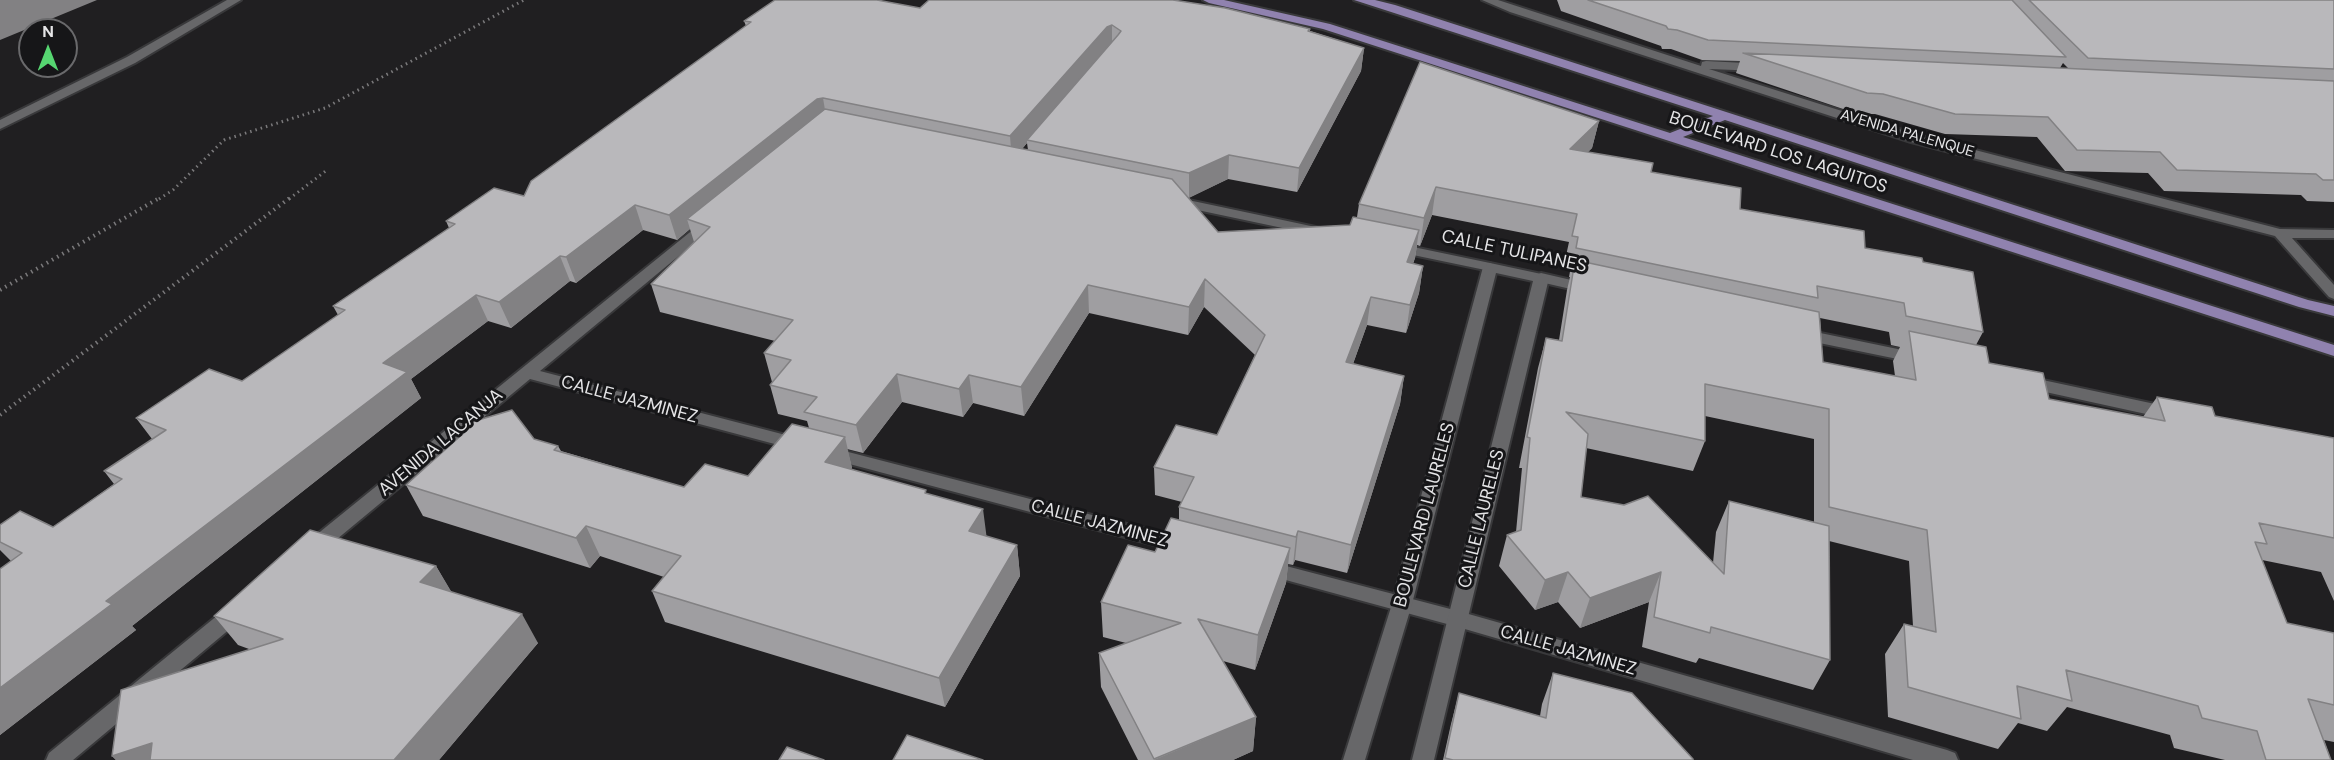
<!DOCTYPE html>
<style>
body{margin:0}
#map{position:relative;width:2334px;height:760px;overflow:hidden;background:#201f21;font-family:"DM Sans",sans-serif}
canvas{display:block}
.north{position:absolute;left:18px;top:18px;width:60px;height:60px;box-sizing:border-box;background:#161618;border:2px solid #69696b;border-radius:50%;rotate:0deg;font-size:16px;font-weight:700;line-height:24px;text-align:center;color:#e5e5e7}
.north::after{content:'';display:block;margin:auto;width:21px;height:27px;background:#56d671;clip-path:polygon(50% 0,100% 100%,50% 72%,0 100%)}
</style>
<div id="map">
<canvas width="2334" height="760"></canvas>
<div class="north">N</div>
</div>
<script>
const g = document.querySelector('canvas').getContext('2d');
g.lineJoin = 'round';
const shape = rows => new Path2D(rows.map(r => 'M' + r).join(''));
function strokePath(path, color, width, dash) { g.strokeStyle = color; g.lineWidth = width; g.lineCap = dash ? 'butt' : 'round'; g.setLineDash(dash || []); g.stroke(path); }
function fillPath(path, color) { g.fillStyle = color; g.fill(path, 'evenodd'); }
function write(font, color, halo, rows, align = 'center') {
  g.font = font + ' "DM Sans",sans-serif'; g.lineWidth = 6; g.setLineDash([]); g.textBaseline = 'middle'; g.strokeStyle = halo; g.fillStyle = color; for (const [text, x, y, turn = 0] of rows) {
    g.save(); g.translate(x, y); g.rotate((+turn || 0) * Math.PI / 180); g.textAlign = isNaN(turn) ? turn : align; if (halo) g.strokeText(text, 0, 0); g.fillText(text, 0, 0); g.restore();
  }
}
const pathFar1 = shape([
 [159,199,173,190,224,140,325,108,524,0],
 [289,199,327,170]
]);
const path = shape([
 [0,290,161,197],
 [0,415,291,197]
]);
const service = shape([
 [227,0,241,0,135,63,0,129,0,120,127,57,227,0]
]);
const minor = shape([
 [1482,0,1498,0,1701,66,1702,62,1706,61,1765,64,1767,67,1761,71,1709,69,1921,136,2280,229,2334,230,2334,238,2292,238,2334,285,2334,299,2329,297,2275,236,1911,142,1510,12,1482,0],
 [1174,197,1325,229,1332,233,1325,237,1169,204,1167,201,1169,198,1174,197],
 [710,219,717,223,715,226,540,371,801,439,807,441,810,445,807,449,801,451,530,379,319,554,312,556,305,554,303,549,305,544,705,220,710,219],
 [1394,243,1490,263,1497,267,1490,271,1389,250,1387,247,1394,243],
 [1541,273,1593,285,1596,288,1588,293,1536,281,1533,278,1536,275,1541,273],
 [1801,329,1917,353,1923,354,1925,358,1923,362,1917,363,1795,338,1793,334,1795,330,1801,329],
 [2024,376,2169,407,2175,409,2177,413,2175,417,2169,419,2018,386,2016,382,2018,378,2024,376],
 [829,447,1181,538,1188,540,1190,545,1188,550,1181,552,823,457,820,453,823,449,829,447],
 [1267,561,1458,611,1947,750,1955,753,1958,760,1913,760,1458,627,1260,573,1257,568,1260,563,1267,561],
 [236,604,243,606,246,612,243,618,73,760,46,760,49,753,229,606,236,604]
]);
const tertiary = shape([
 [1490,263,1546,275,1549,278,1434,760,1412,760,1533,281,1496,273,1412,604,1365,760,1343,760,1392,604,1483,267,1490,263]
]);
const primary = shape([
 [1203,0,1224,0,1330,24,1670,133,1713,116,1354,0,1375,0,1395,5,2308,300,2334,306,2334,316,2299,307,1725,120,1683,137,2334,345,2334,356,1323,29,1209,3,1203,0]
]);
const wall = shape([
 [1557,0,2334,0,2334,202,2307,201,2301,195,2164,191,2148,173,2065,171,2037,137,1945,134,1875,114,1858,114,1736,73,1740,61,1702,60,1671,49,1662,49,1661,46,1561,11],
 [2063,63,2068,68,2060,68],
 [920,8,1310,29,1310,31,1364,48,1361,71,1297,192,1228,179,1188,198,1218,232,1350,225,1357,217,1359,204,1599,121,1592,148,1588,152,1651,172,1740,209,1865,248,1923,262,1983,332,1976,345,1989,363,2049,399,2143,417,2157,397,2215,416,2334,438,2334,601,2321,572,2262,560,2287,623,2334,633,2334,742,2324,740,2331,760,2225,760,2174,748,2170,735,2067,707,2047,731,2018,723,1998,749,1888,717,1885,654,1904,624,1913,626,1909,561,1829,541,1830,660,1813,690,1699,658,1696,663,1642,647,1649,602,1580,628,1558,602,1535,610,1499,566,1507,535,1516,532,1522,468,1519,468,1538,368,1546,338,1559,340,1567,290,1570,277,1569,277,1571,266,1564,265,1569,242,1432,215,1420,246,1417,245,1415,258,1413,264,1423,266,1419,293,1406,333,1367,325,1353,364,1404,376,1400,404,1347,573,1295,560,1293,565,1288,564,1286,583,1255,670,1223,661,1256,717,1253,751,1233,760,1138,760,1101,687,1099,653,1126,643,1103,637,1101,602,1155,552,1179,520,1179,507,1182,502,1155,495,1154,467,1217,435,1255,355,1204,307,1188,335,1089,313,1024,416,973,403,963,417,902,402,863,453,847,449,852,468,851,469,927,494,986,536,1017,545,1020,576,945,707,665,622,652,591,664,577,600,556,590,568,423,516,406,485,534,439,558,446,561,451,684,487,748,476,809,428,807,421,778,414,770,385,773,382,772,382,764,353,775,341,660,312,651,284,694,242,690,229,677,240,643,230,576,283,570,281,511,328,488,321,411,379,421,398,132,626,136,630,0,735,0,569,11,561,0,550,0,525,53,527,114,484,104,471,152,439,136,418,242,381,338,315,333,306,449,228,446,221,524,196,746,26,744,21],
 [1027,143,1028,150,1022,149],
 [1820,318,1889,332,1891,345,1900,347,1893,361,1895,376,1823,362],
 [1705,416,1814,439,1814,522,1729,501,1716,532,1713,563,1581,497,1586,448,1693,471,1705,441],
 [436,566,451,592,538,643,439,760,116,760,112,756,249,649,238,645,214,616],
 [1553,673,1693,760,1443,760,1451,724,1459,693,1540,716,1542,704]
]);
const shadedWall = shape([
 [0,0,97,0,0,40],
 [1112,25,1112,48,1027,140,1027,143,1012,161,1010,136,1107,27],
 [1364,48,1361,71,1297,192,1299,168],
 [823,98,827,122,687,219,690,229,677,240,669,215,817,99],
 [1599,121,1592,148,1563,176,1570,149],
 [1229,155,1228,179,1189,198,1189,173],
 [1436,187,1432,215,1420,246,1424,218],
 [635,205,643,230,576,283,566,257],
 [1419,230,1415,258,1402,290,1407,262],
 [560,256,570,281,511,328,499,302],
 [1423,266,1419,293,1406,333,1410,305],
 [1205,279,1204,307,1188,335,1189,307],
 [1088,285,1089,313,1024,416,1021,387],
 [476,295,488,321,411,379,421,398,132,626,136,630,0,735,0,688,106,601,383,363],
 [1371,297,1367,325,1343,391,1346,362],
 [897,374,902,402,863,453,856,425],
 [969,375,973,403,963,417,959,389],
 [1404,376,1400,404,1347,573,1351,545],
 [845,437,852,468,833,492,825,462],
 [983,509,987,540,969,531],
 [586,526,600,556,590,568,576,538],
 [1298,531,1295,560,1293,565,1296,537],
 [1017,545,1020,576,945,707,939,678],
 [1290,548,1286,583,1255,670,1258,635],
 [436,566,454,596,420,582],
 [1568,572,1558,602,1535,610,1545,580],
 [1661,572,1649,602,1580,628,1590,598],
 [522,614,538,643,439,760,394,760],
 [1256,717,1253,751,1233,760,1154,760],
 [152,743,168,760,116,760,112,756]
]);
const building = shape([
 [775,0,877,0,920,8,929,0,1173,0,1225,8,1310,29,1308,31,1364,48,1299,168,1229,155,1189,173,1027,140,1118,35,1121,31,1112,25,1107,27,1010,136,823,98,817,99,669,215,635,205,566,257,560,256,499,302,476,295,383,363,407,372,106,601,112,604,0,688,0,569,22,553,0,542,0,525,20,511,53,527,122,479,104,471,166,430,136,418,209,369,242,381,345,310,333,306,455,224,446,221,494,188,524,196,531,181,751,22,744,21,775,0],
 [1588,0,2012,0,2066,57,1708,40,1677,30,1668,29,1666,26,1588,0],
 [2029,0,2334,0,2334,69,2088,58,2029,0],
 [1743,53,2334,81,2334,180,2323,180,2316,174,2177,170,2160,152,2077,150,2048,117,1955,114,1883,94,1867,93,1743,53],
 [1420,62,1599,121,1570,149,1653,163,1651,172,1741,188,1740,209,1864,231,1865,248,1922,258,1923,262,1973,272,1983,332,1906,316,1904,303,1817,286,1818,298,1576,248,1578,237,1572,236,1577,214,1436,187,1424,218,1359,204,1420,62],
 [825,109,1172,179,1218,232,1350,225,1353,217,1419,230,1407,262,1423,266,1410,305,1371,297,1346,362,1404,376,1351,545,1298,531,1296,537,1179,507,1194,477,1154,467,1176,425,1217,435,1265,335,1205,279,1189,307,1088,285,1021,387,969,375,959,389,897,374,856,425,804,412,817,397,770,385,791,360,764,353,793,320,651,284,710,227,687,219,825,109],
 [1575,260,1819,312,1823,362,1916,380,1909,331,1986,347,1989,363,2043,373,2049,399,2165,421,2157,397,2212,407,2215,416,2334,438,2334,538,2259,523,2267,544,2255,542,2287,623,2334,633,2334,705,2308,699,2331,760,2266,760,2257,731,2202,718,2198,706,2066,670,2072,701,2017,686,2021,719,1908,687,1904,624,1936,632,1927,530,1829,507,1829,409,1705,384,1705,441,1566,412,1588,434,1581,497,1624,505,1648,496,1724,574,1729,501,1829,526,1830,660,1711,627,1710,633,1654,617,1661,572,1590,598,1568,572,1545,580,1507,535,1521,530,1530,438,1527,437,1546,338,1562,341,1575,260],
 [512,410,534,439,558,446,554,450,684,487,705,464,748,476,792,424,845,437,825,462,926,490,925,493,983,509,969,531,1017,545,939,678,652,591,681,556,586,526,576,538,406,485,466,431,465,424,512,410],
 [1171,518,1290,548,1258,635,1198,619,1256,717,1154,759,1099,653,1181,623,1101,602,1128,545,1155,552,1171,518],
 [310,530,436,566,420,582,522,614,394,760,150,760,152,743,112,756,121,690,283,639,214,616,310,530],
 [1553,673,1632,693,1693,759,1693,760,1453,760,1445,758,1459,693,1546,718,1553,673],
 [907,735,983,760,893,760,907,735],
 [787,747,824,760,779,760,787,747]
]);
const farStreetnames = [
 ["AVENIDA PALENQUE",1907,134,16]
];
const streetNames = [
 ["BOULEVARD LOS LAGUITOS",1778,153,18],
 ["CALLE TULIPANES",1514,252,12],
 ["CALLE JAZMINEZ",629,400,15],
 ["AVENIDA LACANJA",441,443,-40],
 ["BOULEVARD LAURELES",1425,515,-75],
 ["CALLE LAURELES",1482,519,-76],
 ["CALLE JAZMINEZ",1099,524,15],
 ["CALLE JAZMINEZ",1568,651,16]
];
strokePath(service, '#39393b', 4);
strokePath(minor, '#39393b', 4);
strokePath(tertiary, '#39393b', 4);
strokePath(primary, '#39393b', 4);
strokePath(pathFar1, '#7a797b', 3, [1.5, 4]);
strokePath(path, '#7a797b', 4, [1.5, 4.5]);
fillPath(service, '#676769');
fillPath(minor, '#676769');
fillPath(tertiary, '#676769');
fillPath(primary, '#9082af');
fillPath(wall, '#9f9ea1');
fillPath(shadedWall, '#828183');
fillPath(building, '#b9b8bb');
strokePath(building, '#828183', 1.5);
write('15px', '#e5e5e7', '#161618', farStreetnames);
write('18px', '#e5e5e7', '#161618', streetNames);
</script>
